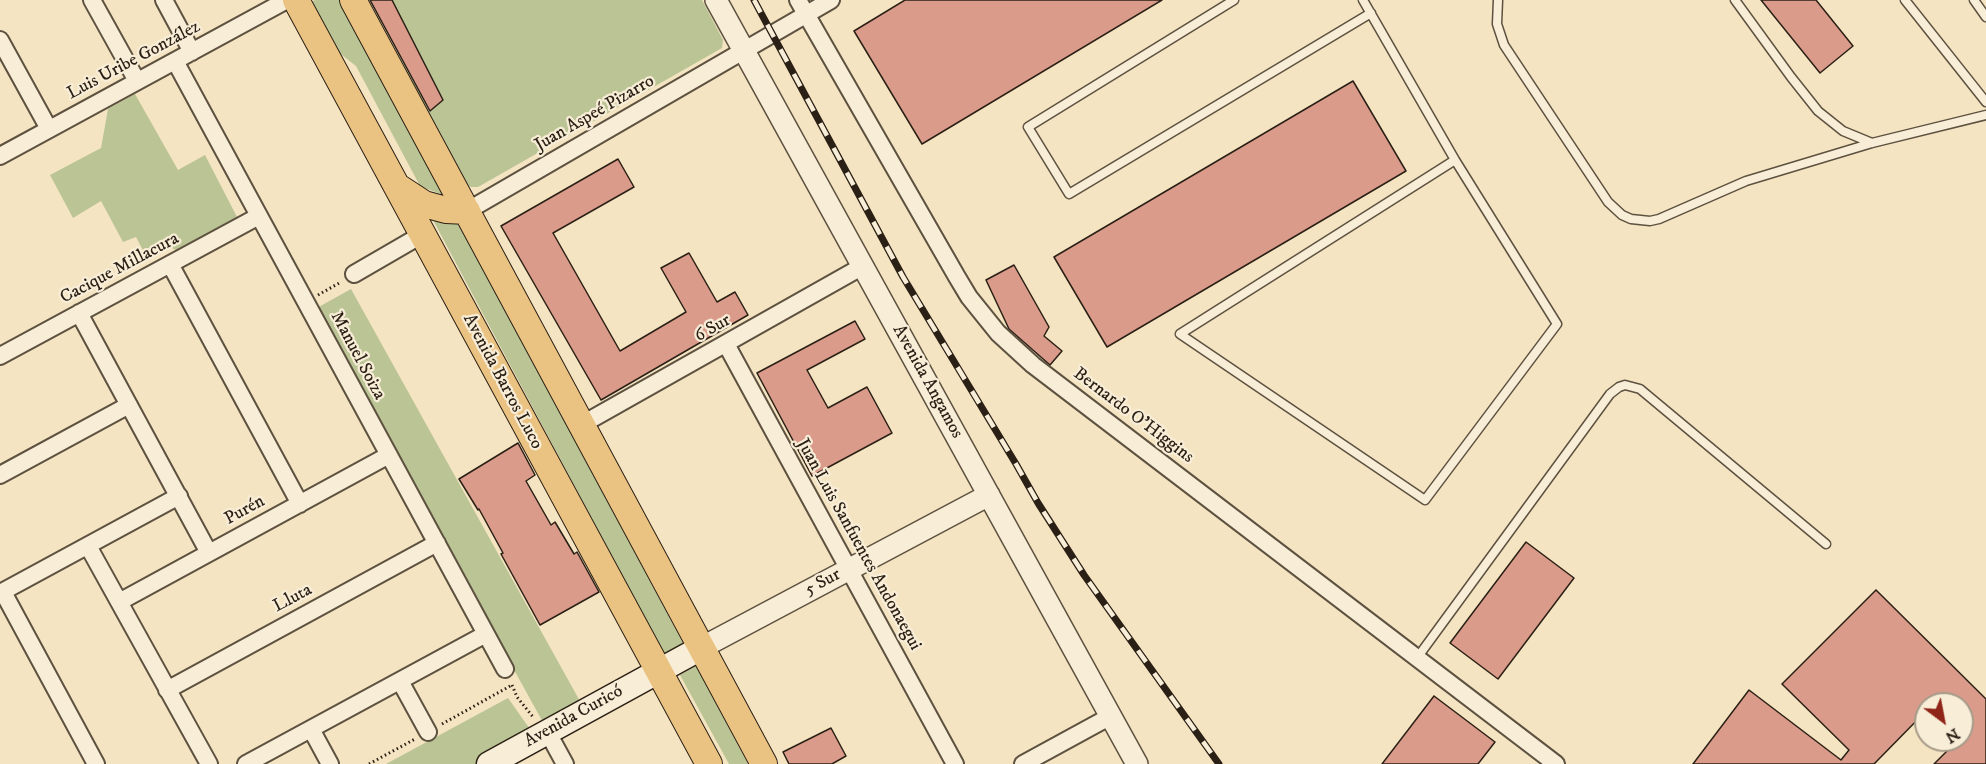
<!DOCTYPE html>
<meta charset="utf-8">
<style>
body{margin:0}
#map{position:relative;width:1986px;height:764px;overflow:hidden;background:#f4e4c2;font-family:"IM FELL DW Pica",serif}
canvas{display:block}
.north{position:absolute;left:1914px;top:692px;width:60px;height:60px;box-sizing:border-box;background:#f8edd7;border:2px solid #a69b89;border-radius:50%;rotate:148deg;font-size:16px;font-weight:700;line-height:24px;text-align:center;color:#2b2015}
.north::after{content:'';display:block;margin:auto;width:21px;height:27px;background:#8f2418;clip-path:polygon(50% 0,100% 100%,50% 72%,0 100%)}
</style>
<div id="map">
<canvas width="1986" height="764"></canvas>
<div class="north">N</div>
</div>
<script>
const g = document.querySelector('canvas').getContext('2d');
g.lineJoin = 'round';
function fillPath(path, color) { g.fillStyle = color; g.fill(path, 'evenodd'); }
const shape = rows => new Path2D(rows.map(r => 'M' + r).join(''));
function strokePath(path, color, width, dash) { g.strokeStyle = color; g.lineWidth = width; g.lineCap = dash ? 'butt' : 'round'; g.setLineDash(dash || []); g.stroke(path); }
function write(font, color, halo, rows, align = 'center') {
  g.font = font + ' "IM FELL DW Pica",serif'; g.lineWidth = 4.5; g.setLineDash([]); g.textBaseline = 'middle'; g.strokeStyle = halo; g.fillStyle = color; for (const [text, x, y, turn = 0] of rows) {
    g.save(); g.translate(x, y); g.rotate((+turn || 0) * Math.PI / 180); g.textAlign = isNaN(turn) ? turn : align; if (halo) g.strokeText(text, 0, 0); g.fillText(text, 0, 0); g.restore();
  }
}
const green = shape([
 [315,0,339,0,443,195,420,186,356,66,337,51,311,2],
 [370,0,702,0,723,40,722,48,478,187,471,187,466,184],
 [135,94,178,170,205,155,237,217,176,250,170,247,147,258,136,237,123,242,101,201,73,218,50,175,101,148,108,109],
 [452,210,684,645,665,656,433,220],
 [351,289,581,703,545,726,315,309],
 [696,666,748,764,729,764,680,675],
 [508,698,532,732,475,764,386,764]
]);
const building = shape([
 [370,0,392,0,443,100,430,111,370,0],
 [905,0,1162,0,922,144,854,31,905,0],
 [1761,0,1816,0,1853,46,1820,73,1761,0],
 [1353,81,1406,171,1107,347,1054,257,1353,81],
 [618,159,634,187,553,233,620,351,686,312,661,268,689,253,717,302,735,292,748,315,601,400,501,226,618,159],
 [1014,265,1049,327,1044,336,1062,351,1050,365,1009,329,986,280,1014,265],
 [855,321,865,339,807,370,828,408,867,387,892,433,812,476,757,373,855,321],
 [518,443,535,475,526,481,551,525,555,522,574,554,577,552,599,592,540,625,501,554,503,553,479,509,478,510,459,479,518,443],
 [1526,542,1574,578,1498,679,1450,643,1526,542],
 [1876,590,1986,699,1986,764,1934,764,1958,740,1962,740,1962,736,1970,727,1962,719,1962,704,1946,704,1940,697,1933,704,1926,704,1926,711,1874,764,1693,764,1749,690,1841,760,1849,750,1782,684,1876,590],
 [1434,696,1495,742,1478,764,1382,764,1434,696],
 [831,728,846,756,832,764,789,764,783,752,831,728]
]);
const path = shape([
 [318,295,341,282],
 [512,685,517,697,533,717],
 [442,724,512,685],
 [369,764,415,739]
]);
const service = shape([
 [1234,0,1028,127,1069,194,1371,13],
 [1363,0,1455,160,1557,324,1425,500,1180,334,1455,160],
 [1498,0,1497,24,1504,45,1608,202,1622,215,1631,219,1650,221,1659,219,1746,181,1872,143,1986,115],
 [1735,0,1791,77,1818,111,1843,131,1872,143],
 [1905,0,1986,102],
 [1974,0,1986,17],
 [1417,658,1610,394,1619,387,1625,385,1640,389,1826,544]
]);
const minor = shape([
 [92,0,137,81],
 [164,0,192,52],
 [798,0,957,277,969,297,998,333,1033,365,1556,764],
 [0,40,49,129],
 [175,61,505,669],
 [0,156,287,0],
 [467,211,831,0],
 [170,264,300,504],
 [354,274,423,234],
 [79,313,209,553],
 [726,344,955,764],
 [0,356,259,216],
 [581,425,863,266],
 [0,475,129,405],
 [88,546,209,764],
 [3,592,96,764],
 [0,593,179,496],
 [119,602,389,455],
 [400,681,428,732],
 [167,690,437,543],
 [311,729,330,764],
 [547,731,565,764],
 [246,764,486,634],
 [1023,764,1111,716]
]);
const tertiary = shape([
 [716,0,1137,764],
 [701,648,989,495]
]);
const secondary = shape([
 [489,764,701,648]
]);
const primary = shape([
 [296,0,709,764],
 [353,0,764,764],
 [398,187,424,204,446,210,467,211]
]);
const rail = shape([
 [754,0,903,277,1016,464,1038,503,1084,575,1219,764]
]);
const streetNames = [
 ["Luis Uribe González",134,61,-28],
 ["Juan Aspeé Pizarro",595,114,-30],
 ["Cacique Millacura",120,269,-28],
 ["6 Sur",713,329,-29],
 ["Manuel Soiza",357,356,62],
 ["Avenida Barros Luco",502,382,62],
 ["Avenida Angamos",927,382,61],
 ["Bernardo O'Higgins",1133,416,37],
 ["Purén",245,511,-29],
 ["Juan Luis Sanfuentes Andonaegui",858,545,61],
 ["5 Sur",823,583,-28],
 ["Lluta",293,599,-28],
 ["Avenida Curicó",574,717,-29]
];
fillPath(green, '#bbc494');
fillPath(building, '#da9b8b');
strokePath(building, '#2b2015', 1.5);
strokePath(service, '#5d5140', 11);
strokePath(minor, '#5d5140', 20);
strokePath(tertiary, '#5d5140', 24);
strokePath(secondary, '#2b2015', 27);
strokePath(primary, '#2b2015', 28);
strokePath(path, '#2b2015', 3, [1.5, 3]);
strokePath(service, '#f8edd7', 8);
strokePath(minor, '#f8edd7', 16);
strokePath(tertiary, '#f8edd7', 21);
strokePath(secondary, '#f8edd7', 24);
strokePath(primary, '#eac281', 26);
strokePath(rail, '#2b2015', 7);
strokePath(rail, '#f8edd7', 4.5, [14]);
write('18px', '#2b2015', '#f8edd7', streetNames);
</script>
